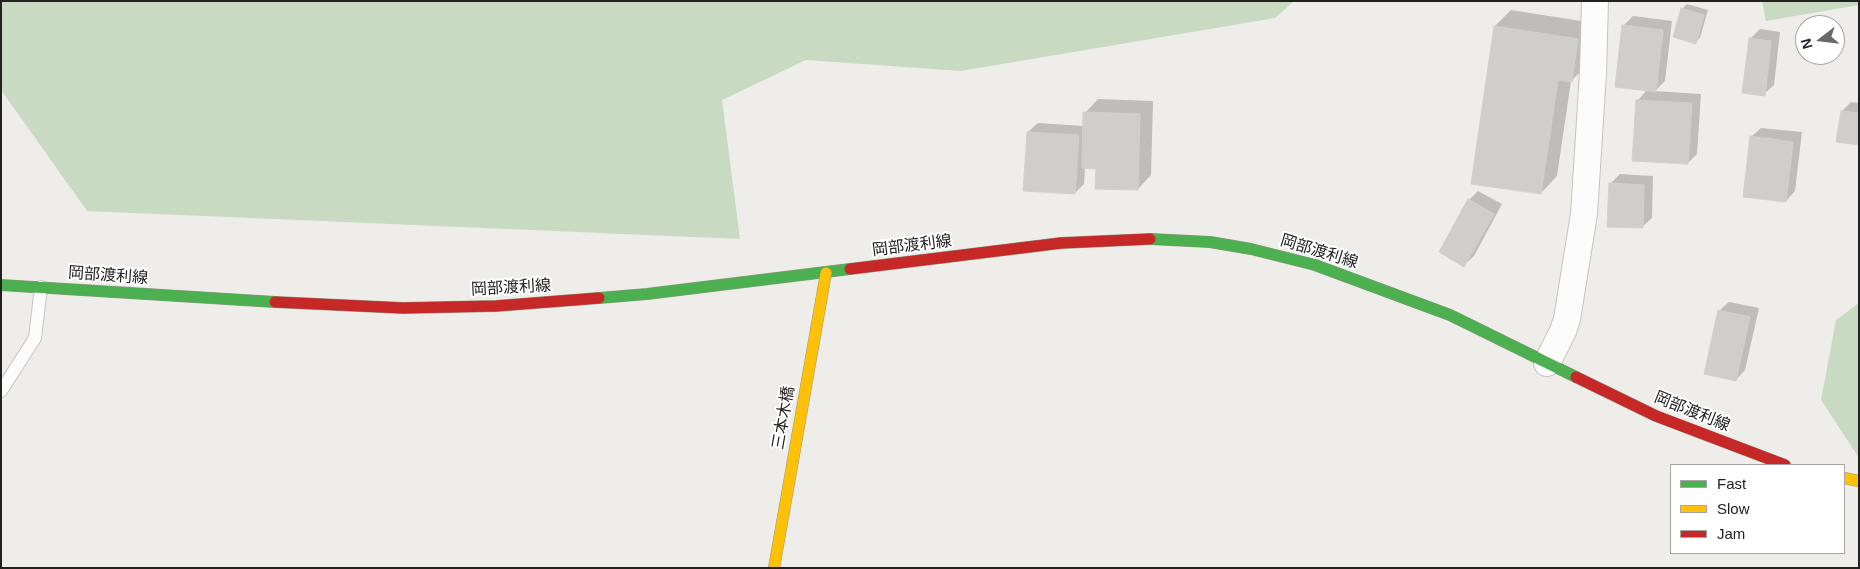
<!DOCTYPE html>
<meta charset="utf-8">
<style>
body{margin:0}
#map{position:relative;width:1860px;height:569px;overflow:hidden;background:#efedea;font-family:Helvetica,sans-serif}
canvas{display:block}
.frame{position:absolute;inset:0;border:2px solid #212121;pointer-events:none}
.legend{position:absolute;left:1670px;top:464px;width:175px;height:90px;box-sizing:border-box;background:#fff;border:1px solid #a6a6a6;margin:0;padding:6px 9px;list-style:none;font-size:15px;color:#212121}
.legend li{display:flex;align-items:center;gap:10px;height:25px}
.legend b{width:25px;border:1px solid #a6a6a6}
.north{position:absolute;left:1795px;top:15px;width:50px;height:50px;box-sizing:border-box;background:#fff;border:1px solid #a6a6a6;border-radius:50%;rotate:254deg;font-size:14px;font-weight:700;line-height:20px;text-align:center;color:#212121}
.north::after{content:'';display:block;margin:auto;width:18px;height:22px;background:#696867;clip-path:polygon(50% 0,100% 100%,50% 72%,0 100%)}
</style>
<div id="map">
<canvas width="1860" height="569"></canvas>
<div class="frame"></div>
<ul class="legend">
<li><b style="height:6px;background:#4caf50"></b>Fast</li>
<li><b style="height:6px;background:#ffc107"></b>Slow</li>
<li><b style="height:6px;background:#c62828"></b>Jam</li>
</ul>
<div class="north">N</div>
</div>
<script>
const g = document.querySelector('canvas').getContext('2d');
g.lineJoin = 'round';
function fillPath(path, color) { g.fillStyle = color; g.fill(path, 'evenodd'); }
const shape = rows => new Path2D(rows.map(r => 'M' + r).join(''));
function strokePath(path, color, width, dash) { g.strokeStyle = color; g.lineWidth = width; g.lineCap = dash ? 'butt' : 'round'; g.setLineDash(dash || []); g.stroke(path); }
function write(font, color, halo, rows, align = 'center') {
  g.font = font + ' Helvetica,"Noto Sans JP",sans-serif'; g.lineWidth = 4; g.setLineDash([]); g.textBaseline = 'middle'; g.strokeStyle = halo; g.fillStyle = color; for (const [text, x, y, turn = 0] of rows) {
    g.save(); g.translate(x, y); g.rotate((+turn || 0) * Math.PI / 180); g.textAlign = isNaN(turn) ? turn : align; if (halo) g.strokeText(text, 0, 0); g.fillText(text, 0, 0); g.restore();
  }
}
const forest = shape([
 [1,1,1294,1,1275,18,961,71,806,60,722,100,740,239,87,211,1,90],
 [1762,1,1859,1,1859,5,1766,21],
 [1859,303,1859,458,1821,400,1836,320]
]);
const shadow = shape([
 [1687,4,1708,10,1700,38,1695,42,1682,9],
 [1511,10,1594,23,1588,64,1571,81,1557,176,1541,193,1495,26],
 [1633,16,1672,21,1665,81,1655,91,1701,94,1697,154,1688,163,1638,100,1648,89,1623,26],
 [1760,29,1780,32,1774,85,1764,94,1750,39],
 [1098,99,1153,101,1151,175,1138,189,1097,167,1085,167,1084,184,1075,193,1025,190,1028,132,1038,123,1084,126,1085,113],
 [1851,102,1859,103,1859,144,1842,111],
 [1761,128,1802,132,1795,191,1786,201,1751,137],
 [1620,174,1653,176,1652,218,1642,227,1610,184],
 [1478,191,1502,204,1474,256,1464,265,1469,200],
 [1729,302,1759,308,1745,370,1736,380,1719,311]
]);
const building = shape([
 [1681,8,1704,15,1696,44,1673,37,1681,8],
 [1622,25,1663,30,1656,92,1615,87,1622,25],
 [1494,26,1578,39,1572,82,1558,80,1541,194,1471,184,1494,26],
 [1749,38,1771,41,1765,96,1742,93,1749,38],
 [1636,100,1692,103,1688,164,1632,161,1636,100],
 [1841,111,1859,113,1859,145,1836,142,1841,111],
 [1083,112,1140,114,1138,190,1095,189,1096,169,1082,168,1083,112],
 [1027,132,1079,135,1075,194,1023,191,1027,132],
 [1750,136,1793,142,1786,202,1743,197,1750,136],
 [1609,183,1644,185,1643,228,1607,227,1609,183],
 [1468,199,1494,214,1464,267,1439,252,1468,199],
 [1718,310,1750,317,1736,381,1704,374,1718,310]
]);
const lane = shape([
 [1,391,35,338,41,287]
]);
const street = shape([
 [1547,363,1563,331,1567,319,1584,214,1593,73,1595,1]
]);
const fast = shape([
 [1150,239,1210,242,1251,249,1315,265,1450,315,1576,377],
 [1,285,275,302],
 [599,298,647,294,850,269]
]);
const slow = shape([
 [1844,478,1859,481],
 [774,568,826,273]
]);
const jam = shape([
 [850,269,1061,243,1150,239],
 [275,302,403,308,496,306,599,298],
 [1576,377,1656,416,1785,465]
]);
const streetNames = [
 ["岡部渡利線",912,246,-7],
 ["岡部渡利線",1319,252,17],
 ["岡部渡利線",108,276,4],
 ["岡部渡利線",511,288,-3],
 ["岡部渡利線",1692,412,22],
 ["三本木橋",784,418,-80]
];
fillPath(forest, '#c9dac2');
fillPath(shadow, '#0003');
fillPath(building, '#d0cecb');
strokePath(building, '#d2cfcc', 1);
strokePath(lane, '#c5c4c2', 14);
strokePath(street, '#c5c4c2', 28);
strokePath(fast, '#949684', 12);
strokePath(slow, '#949684', 12);
strokePath(jam, '#949684', 12);
strokePath(lane, '#fdfcfc', 12);
strokePath(street, '#fdfcfc', 26);
strokePath(fast, '#4caf50', 11);
strokePath(slow, '#ffc107', 11);
strokePath(jam, '#c62828', 11);
write('16px', '#212121', '#fff', streetNames);
</script>
